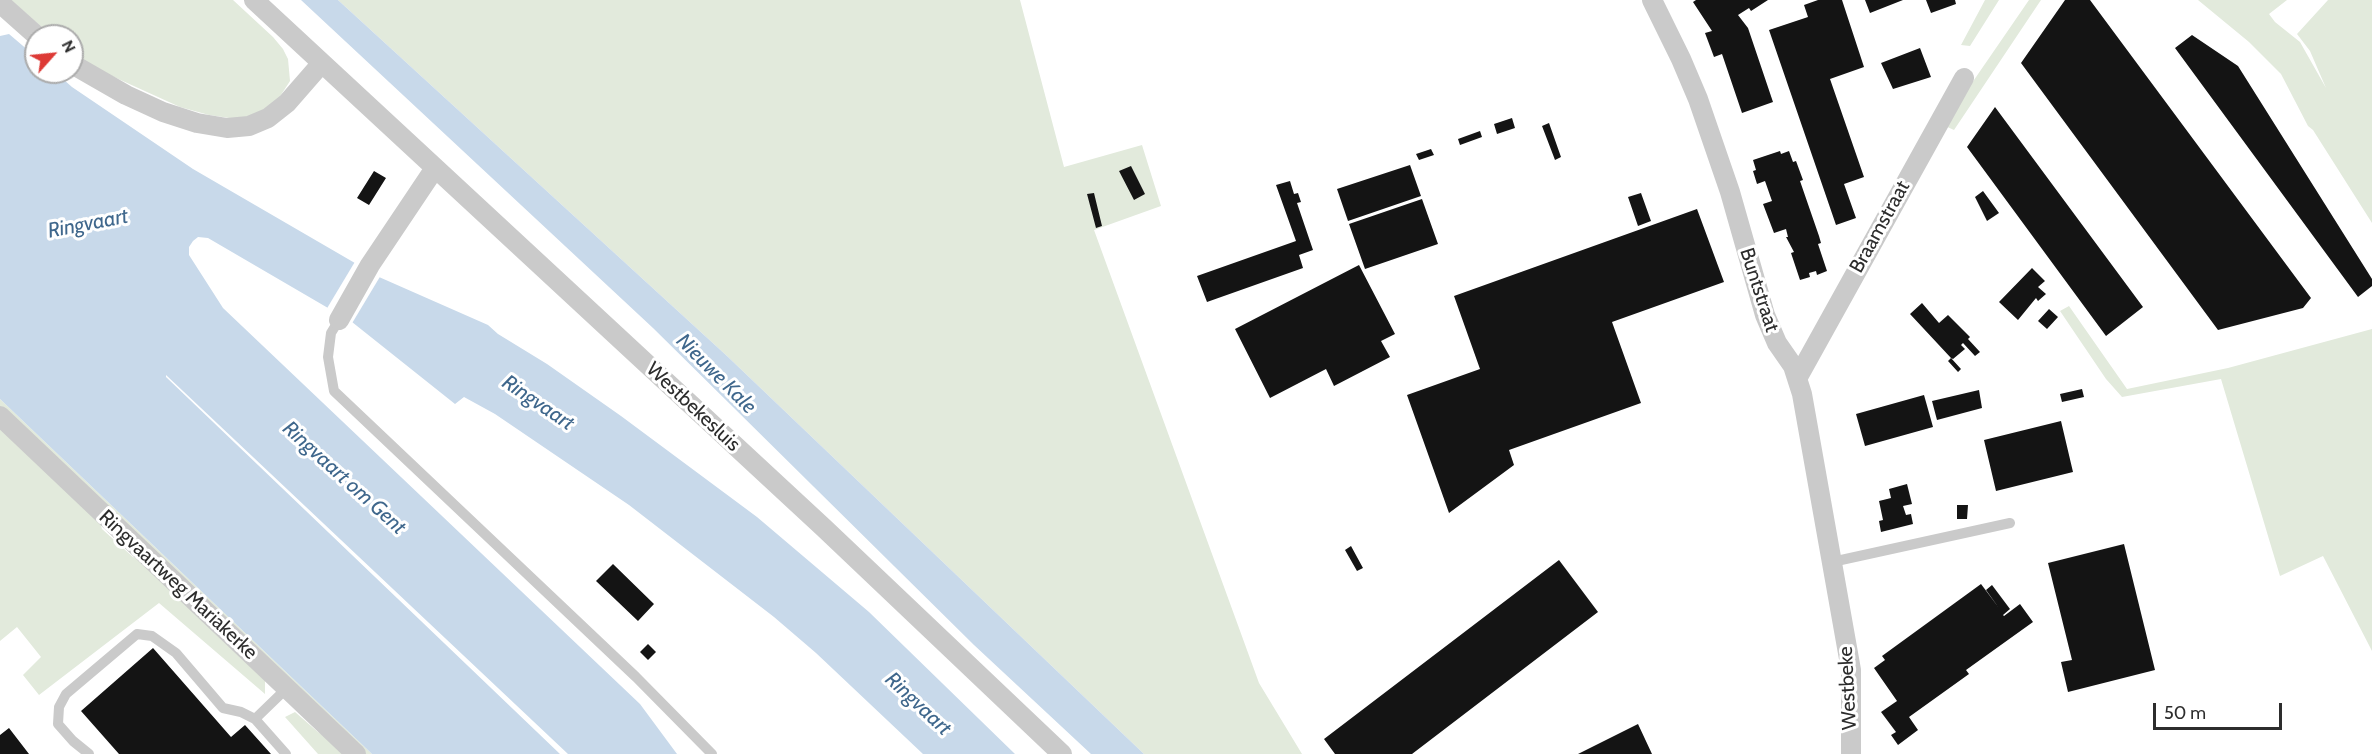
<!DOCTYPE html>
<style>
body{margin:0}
#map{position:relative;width:2372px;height:754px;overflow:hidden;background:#fff;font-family:Cabin,sans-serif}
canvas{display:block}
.north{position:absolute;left:24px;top:24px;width:60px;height:60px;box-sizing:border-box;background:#fff;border:2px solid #ababab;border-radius:50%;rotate:63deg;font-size:16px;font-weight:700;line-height:24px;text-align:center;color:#2d2d2d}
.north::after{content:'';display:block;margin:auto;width:21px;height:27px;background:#dd3a36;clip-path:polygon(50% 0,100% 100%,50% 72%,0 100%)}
.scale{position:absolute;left:2153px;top:703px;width:129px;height:27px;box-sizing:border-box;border:3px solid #2d2d2d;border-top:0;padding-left:8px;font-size:18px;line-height:21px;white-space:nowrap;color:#2d2d2d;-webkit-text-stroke:4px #fff;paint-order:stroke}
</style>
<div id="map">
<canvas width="2372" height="754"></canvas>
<div class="north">N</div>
<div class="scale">50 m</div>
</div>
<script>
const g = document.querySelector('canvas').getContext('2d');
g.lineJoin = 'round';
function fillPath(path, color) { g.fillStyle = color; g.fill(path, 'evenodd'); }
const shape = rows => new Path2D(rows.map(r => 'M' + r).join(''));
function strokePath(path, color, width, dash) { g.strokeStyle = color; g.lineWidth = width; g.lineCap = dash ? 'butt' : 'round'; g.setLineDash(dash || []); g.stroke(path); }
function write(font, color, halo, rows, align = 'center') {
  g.font = font + ' Cabin,sans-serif'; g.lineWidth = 6; g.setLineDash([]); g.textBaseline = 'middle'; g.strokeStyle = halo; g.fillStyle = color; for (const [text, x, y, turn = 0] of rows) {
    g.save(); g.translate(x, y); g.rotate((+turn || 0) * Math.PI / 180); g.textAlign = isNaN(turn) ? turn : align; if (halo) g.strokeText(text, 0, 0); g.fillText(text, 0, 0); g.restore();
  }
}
const green = shape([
 [11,0,233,0,273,37,283,49,288,59,290,81,277,101,253,116,236,119,209,115,180,107,114,77,83,60,72,51,72,36,52,36],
 [338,0,1020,0,1064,167,1142,145,1161,206,1094,230,1259,683,1302,754,1144,754,727,356],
 [1985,0,1999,0,1970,46,1961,45],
 [2029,0,2041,0,1954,130,1943,125],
 [2198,0,2287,0,2269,14,2275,22,2300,42,2326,88,2310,51,2297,34,2328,0,2372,0,2372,223,2313,130,2308,126,2281,74,2249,42],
 [2069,306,2127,389,2228,368,2372,329,2372,651,2323,556,2280,576,2221,379,2122,397,2106,379,2060,311],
 [0,399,372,754,364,754,0,410],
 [0,426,98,516,102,529,133,557,144,561,265,679,265,694,159,603,39,695,23,675,41,657,17,627,0,641],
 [295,712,318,732,349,754,318,754,285,717]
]);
const water = shape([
 [301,0,338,0,727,356,1144,754,1091,754,974,645,653,328],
 [9,34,36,57,36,72,55,72,72,87,193,169,379,277,488,325,498,334,547,364,621,416,757,517,869,612,1015,754,923,754,816,653,774,617,629,505,495,414,464,397,455,404,352,322,208,238,198,237,193,241,189,247,189,255,223,308,640,704,677,754,568,754,166,375,166,377,560,754,372,754,0,399,0,36]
]);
const pier = shape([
 [356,260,381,275,351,325,326,310]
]);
const building = shape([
 [1696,0,1768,0,1751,11,1749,8,1738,15,1748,28,1773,102,1742,113,1722,54,1714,57,1705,33,1712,31,1693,2],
 [1818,0,1842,0,1864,67,1830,79,1864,177,1844,184,1856,218,1836,225,1769,30,1808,17,1804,5],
 [1865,0,1903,0,1870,13],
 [1926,0,1955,0,1956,4,1931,13],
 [2065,0,2090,0,2311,298,2303,308,2218,330,2021,63],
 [2192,35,2238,66,2372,279,2372,286,2358,297,2175,48],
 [1920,48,1931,77,1893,89,1881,63],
 [1995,107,2143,307,2106,336,1967,147],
 [1512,118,1515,128,1497,134,1494,124],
 [1549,123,1561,157,1555,160,1542,126],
 [1480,131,1482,137,1460,145,1458,139],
 [1431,149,1434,155,1419,160,1416,154],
 [1780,151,1781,154,1789,151,1793,162,1796,161,1803,180,1800,181,1819,236,1821,243,1818,244,1827,271,1817,275,1816,271,1809,273,1810,277,1800,280,1791,253,1794,252,1786,237,1788,237,1786,229,1774,233,1763,204,1772,201,1765,181,1757,184,1753,171,1756,170,1753,160],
 [1410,165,1421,196,1348,221,1337,189],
 [1131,166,1145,194,1134,200,1119,171],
 [374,171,386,178,369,205,357,198],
 [1290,181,1294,194,1298,193,1301,202,1297,203,1313,250,1299,255,1303,268,1207,302,1197,276,1296,241,1276,185],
 [1983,191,1999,213,1987,221,1975,197],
 [1094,193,1102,226,1096,228,1087,194],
 [1641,193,1651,221,1638,226,1628,197],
 [1422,199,1438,244,1365,269,1349,224],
 [1697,209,1724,282,1612,322,1641,403,1509,450,1514,465,1449,513,1407,395,1480,369,1454,296],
 [1359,265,1395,334,1381,341,1390,357,1334,386,1326,369,1270,398,1235,329],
 [2032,268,2045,281,2038,287,2046,294,2038,301,2036,298,2018,320,1999,302],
 [1922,303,1939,323,1948,315,1970,337,1968,339,1980,352,1975,356,1963,343,1961,345,1965,349,1953,359,1951,358,1961,369,1958,372,1948,361,1951,358,1910,314],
 [2049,309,2058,317,2047,329,2038,321],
 [2082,389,2084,397,2062,402,2060,394],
 [1979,390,1982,408,1937,420,1932,401],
 [1924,395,1933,427,1865,446,1856,414],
 [2061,421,2073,472,1996,491,1984,440],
 [1907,484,1912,504,1903,506,1906,515,1911,514,1913,524,1881,532,1879,521,1883,520,1879,501,1891,498,1889,489],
 [1957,505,1968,505,1967,519,1957,519],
 [2124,544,2155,670,2068,692,2061,662,2072,660,2048,563],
 [1351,546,1363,568,1357,571,1345,550],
 [1559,560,1598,612,1412,754,1335,754,1324,739],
 [613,564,654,604,638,621,596,581],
 [1981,584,1999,608,1986,590,1992,585,2010,609,2003,615,2004,616,2020,604,2033,622,1966,670,1969,674,1909,717,1918,730,1898,745,1891,735,1896,732,1881,712,1897,701,1874,668,1885,660,1882,656],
 [648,644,656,652,648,660,640,652],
 [153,648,231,737,245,725,271,754,119,754,81,711],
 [1638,724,1652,754,1578,754],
 [9,728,29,754,0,754,0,735]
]);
const lane = shape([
 [339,320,331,333,328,357,334,391,636,677,712,754],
 [1832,562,2010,523],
 [255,719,287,688],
 [89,754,73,741,58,724,59,707,66,694,137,634,152,636,176,653,223,708,241,712,255,719,286,754]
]);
const street = shape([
 [254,0,824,528,1062,754],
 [1652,0,1681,59,1698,99,1730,192,1765,315,1777,343,1793,366,1802,394,1851,670,1851,754],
 [0,3,37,36],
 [72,64,126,95,163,112,197,123,227,128,249,126,268,118,287,103,321,64],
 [339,320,370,265,435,168],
 [1798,377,1964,78],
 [0,416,356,754]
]);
const streetNames = [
 ["Braamstraat",1880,227,-61],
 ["Buntstraat",1759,290,72],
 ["Westbekesluis",693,407,43],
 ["Ringvaartweg Mariakerke",178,585,43],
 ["Westbeke",1848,688,-93]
];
const waterNames = [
 ["Ringvaart",88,224,-11],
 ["Nieuwe Kale",716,374,45],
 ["Ringvaart",538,403,34],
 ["Ringvaart om Gent",344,478,42],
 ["Ringvaart",918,704,43]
];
fillPath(green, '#e2eadc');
fillPath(water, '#c8d9ea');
fillPath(pier, '#fff');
fillPath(building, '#141414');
strokePath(lane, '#cacaca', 10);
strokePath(street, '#cacaca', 20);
write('20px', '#2d2d2d', '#fff', streetNames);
write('italic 21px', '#3f678c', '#fff', waterNames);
</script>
